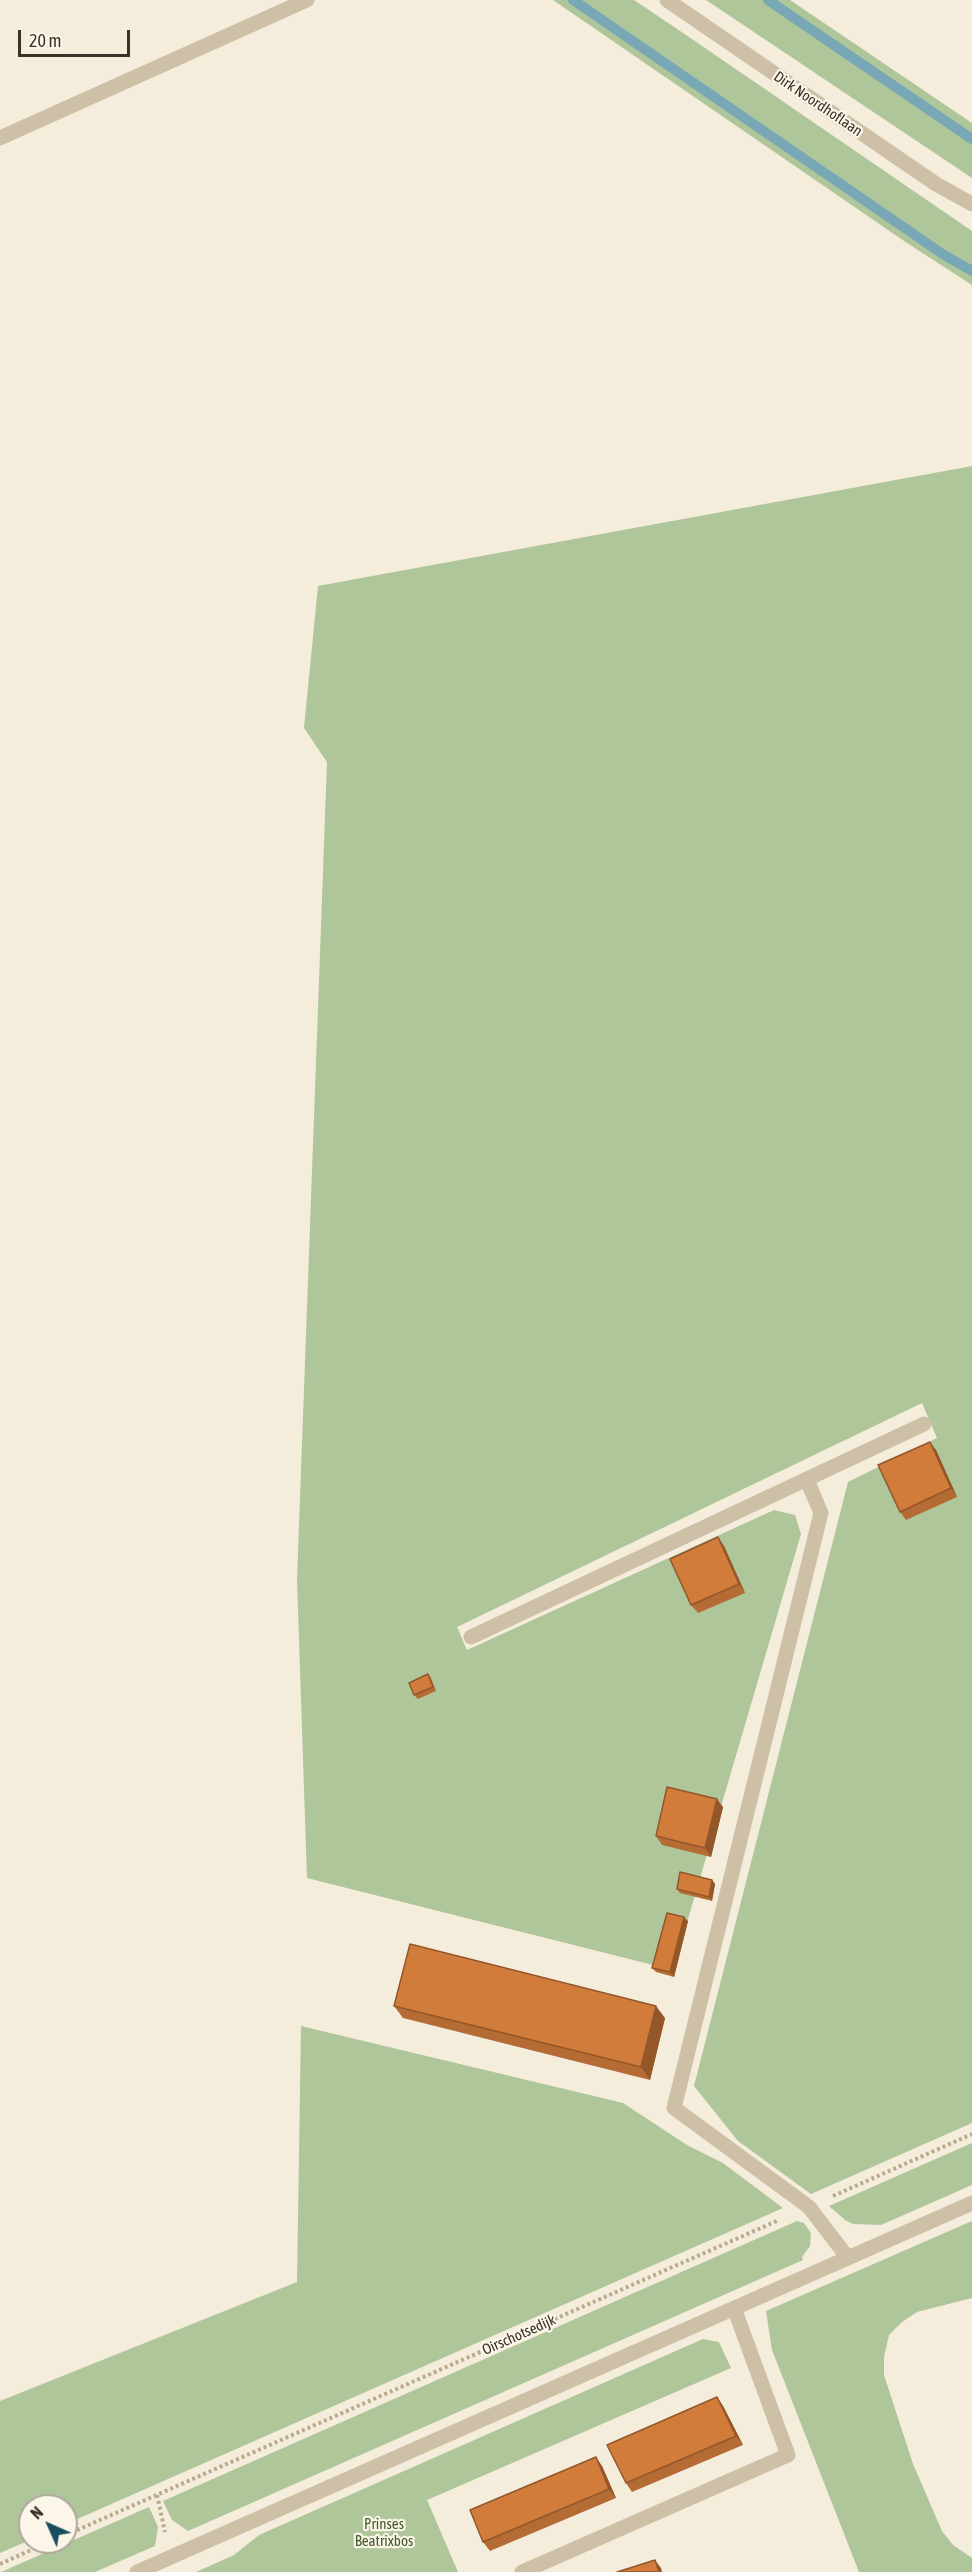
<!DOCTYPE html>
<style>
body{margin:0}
#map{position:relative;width:972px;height:2572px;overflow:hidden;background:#f5eddc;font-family:"Asap Condensed",sans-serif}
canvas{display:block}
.north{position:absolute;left:18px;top:2494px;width:60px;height:60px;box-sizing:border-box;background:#fcf6e9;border:2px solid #aea79c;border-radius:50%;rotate:315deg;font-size:16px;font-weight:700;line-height:24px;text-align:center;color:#3a3128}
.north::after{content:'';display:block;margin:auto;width:21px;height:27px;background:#194e60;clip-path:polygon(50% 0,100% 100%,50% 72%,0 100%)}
.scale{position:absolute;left:18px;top:30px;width:112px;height:27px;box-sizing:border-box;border:3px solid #3a3128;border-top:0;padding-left:8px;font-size:18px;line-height:21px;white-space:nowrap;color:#3a3128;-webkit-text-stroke:4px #fcf6e9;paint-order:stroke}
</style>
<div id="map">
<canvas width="972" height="2572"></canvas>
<div class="north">N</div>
<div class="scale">20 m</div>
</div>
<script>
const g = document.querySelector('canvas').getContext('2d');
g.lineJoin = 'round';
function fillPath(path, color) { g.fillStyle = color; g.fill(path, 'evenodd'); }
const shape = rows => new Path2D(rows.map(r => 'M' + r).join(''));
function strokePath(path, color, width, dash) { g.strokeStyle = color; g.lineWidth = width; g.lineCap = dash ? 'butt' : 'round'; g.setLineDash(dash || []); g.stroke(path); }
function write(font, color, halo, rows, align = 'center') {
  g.font = font + ' "Asap Condensed",sans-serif'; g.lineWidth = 4.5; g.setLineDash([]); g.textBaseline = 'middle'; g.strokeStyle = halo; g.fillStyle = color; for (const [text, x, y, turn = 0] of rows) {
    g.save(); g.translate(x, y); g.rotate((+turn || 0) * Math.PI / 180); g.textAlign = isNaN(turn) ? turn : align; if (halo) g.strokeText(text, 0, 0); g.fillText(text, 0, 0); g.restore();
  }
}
const green = shape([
 [553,0,634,0,689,37,972,231,972,285,907,243],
 [706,0,790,0,972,123,972,178],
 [972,466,972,2123,811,2194,738,2141,694,2086,848,1482,937,1438,922,1403,457,1627,467,1650,774,1510,795,1515,801,1534,673,1970,307,1878,297,1580,327,762,304,728,318,586],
 [301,2026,623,2103,687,2145,723,2163,783,2208,66,2524,66,2506,30,2506,30,2540,0,2553,0,2401,297,2282],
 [972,2143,972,2185,881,2225,853,2224,845,2220,829,2206],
 [797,2221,804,2223,811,2233,810,2246,802,2257,803,2260,188,2531,172,2520,163,2501],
 [972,2221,972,2298,917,2312,902,2322,889,2335,884,2357,884,2375,913,2464,942,2531,953,2545,972,2558,972,2572,859,2572,772,2350,766,2311],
 [703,2339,719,2342,731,2368,427,2500,458,2572,196,2572,234,2555,259,2535],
 [149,2507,158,2527,155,2546,95,2572,1,2572]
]);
const stream = shape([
 [573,0,944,255,972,271],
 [768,0,972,139]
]);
const path = shape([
 [833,2196,972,2134],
 [157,2495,165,2532],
 [66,2535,779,2220],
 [0,2564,49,2542]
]);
const minor = shape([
 [667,0,936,184,972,204],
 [0,138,307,0],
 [807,1480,821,1513,674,2108,809,2207,848,2258],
 [471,1637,924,1424],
 [137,2572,972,2203],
 [522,2572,788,2455,734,2308]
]);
const wall = shape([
 [936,1450,957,1497,906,1520,900,1512],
 [724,1546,745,1593,698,1613,691,1605],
 [428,1674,431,1678,436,1691,418,1699,414,1695],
 [723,1807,711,1857,662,1845,656,1836],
 [712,1880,715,1884,712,1901,680,1893,677,1889],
 [688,1921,674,1977,656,1972,652,1968],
 [394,2006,665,2018,650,2080,403,2018],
 [717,2397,723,2406,743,2445,632,2492,626,2483],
 [602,2466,616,2498,490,2551,483,2542]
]);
const shadedWall = shape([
 [930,1442,936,1450,957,1497,951,1488],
 [718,1537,724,1546,745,1593,739,1584],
 [717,1799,723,1807,711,1857,705,1848],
 [712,1880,715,1884,712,1901,709,1897],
 [684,1917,688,1921,674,1977,670,1972],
 [656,2006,665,2018,650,2080,641,2067],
 [717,2397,723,2406,743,2445,736,2436],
 [596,2457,602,2466,616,2498,609,2489],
 [655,2560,661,2568,662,2572,659,2572]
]);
const building = shape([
 [930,1442,951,1488,900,1512,878,1465,930,1442],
 [718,1537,739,1584,691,1605,670,1559,718,1537],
 [428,1674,433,1687,414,1695,409,1683,428,1674],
 [667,1787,717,1799,705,1848,656,1836,667,1787],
 [680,1872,712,1880,709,1897,677,1889,680,1872],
 [667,1913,684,1917,670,1972,652,1968,667,1913],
 [410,1944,656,2006,641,2067,394,2006,410,1944],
 [717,2397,736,2436,626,2483,607,2445,717,2397],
 [596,2457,609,2489,483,2542,470,2510,596,2457],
 [655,2560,659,2572,617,2572,655,2560]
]);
const streetNames = [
 ["Dirk Noordhoflaan",818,104,34],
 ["Oirschotsedijk",519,2335,-24]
];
const parkNames = [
 ["Prinses",384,2524],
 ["Beatrixbos",384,2541]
];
fillPath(green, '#afc59a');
strokePath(stream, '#78a7b5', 10);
strokePath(path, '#baaa90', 4, [3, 3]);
strokePath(minor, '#cec0a6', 15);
fillPath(wall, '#b56b34');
fillPath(shadedWall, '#93572a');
fillPath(building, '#d27c3c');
strokePath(building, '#93572a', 1.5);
write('15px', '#3a3128', '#fcf6e9', streetNames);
write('15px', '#3f5b29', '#fcf6e9', parkNames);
</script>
